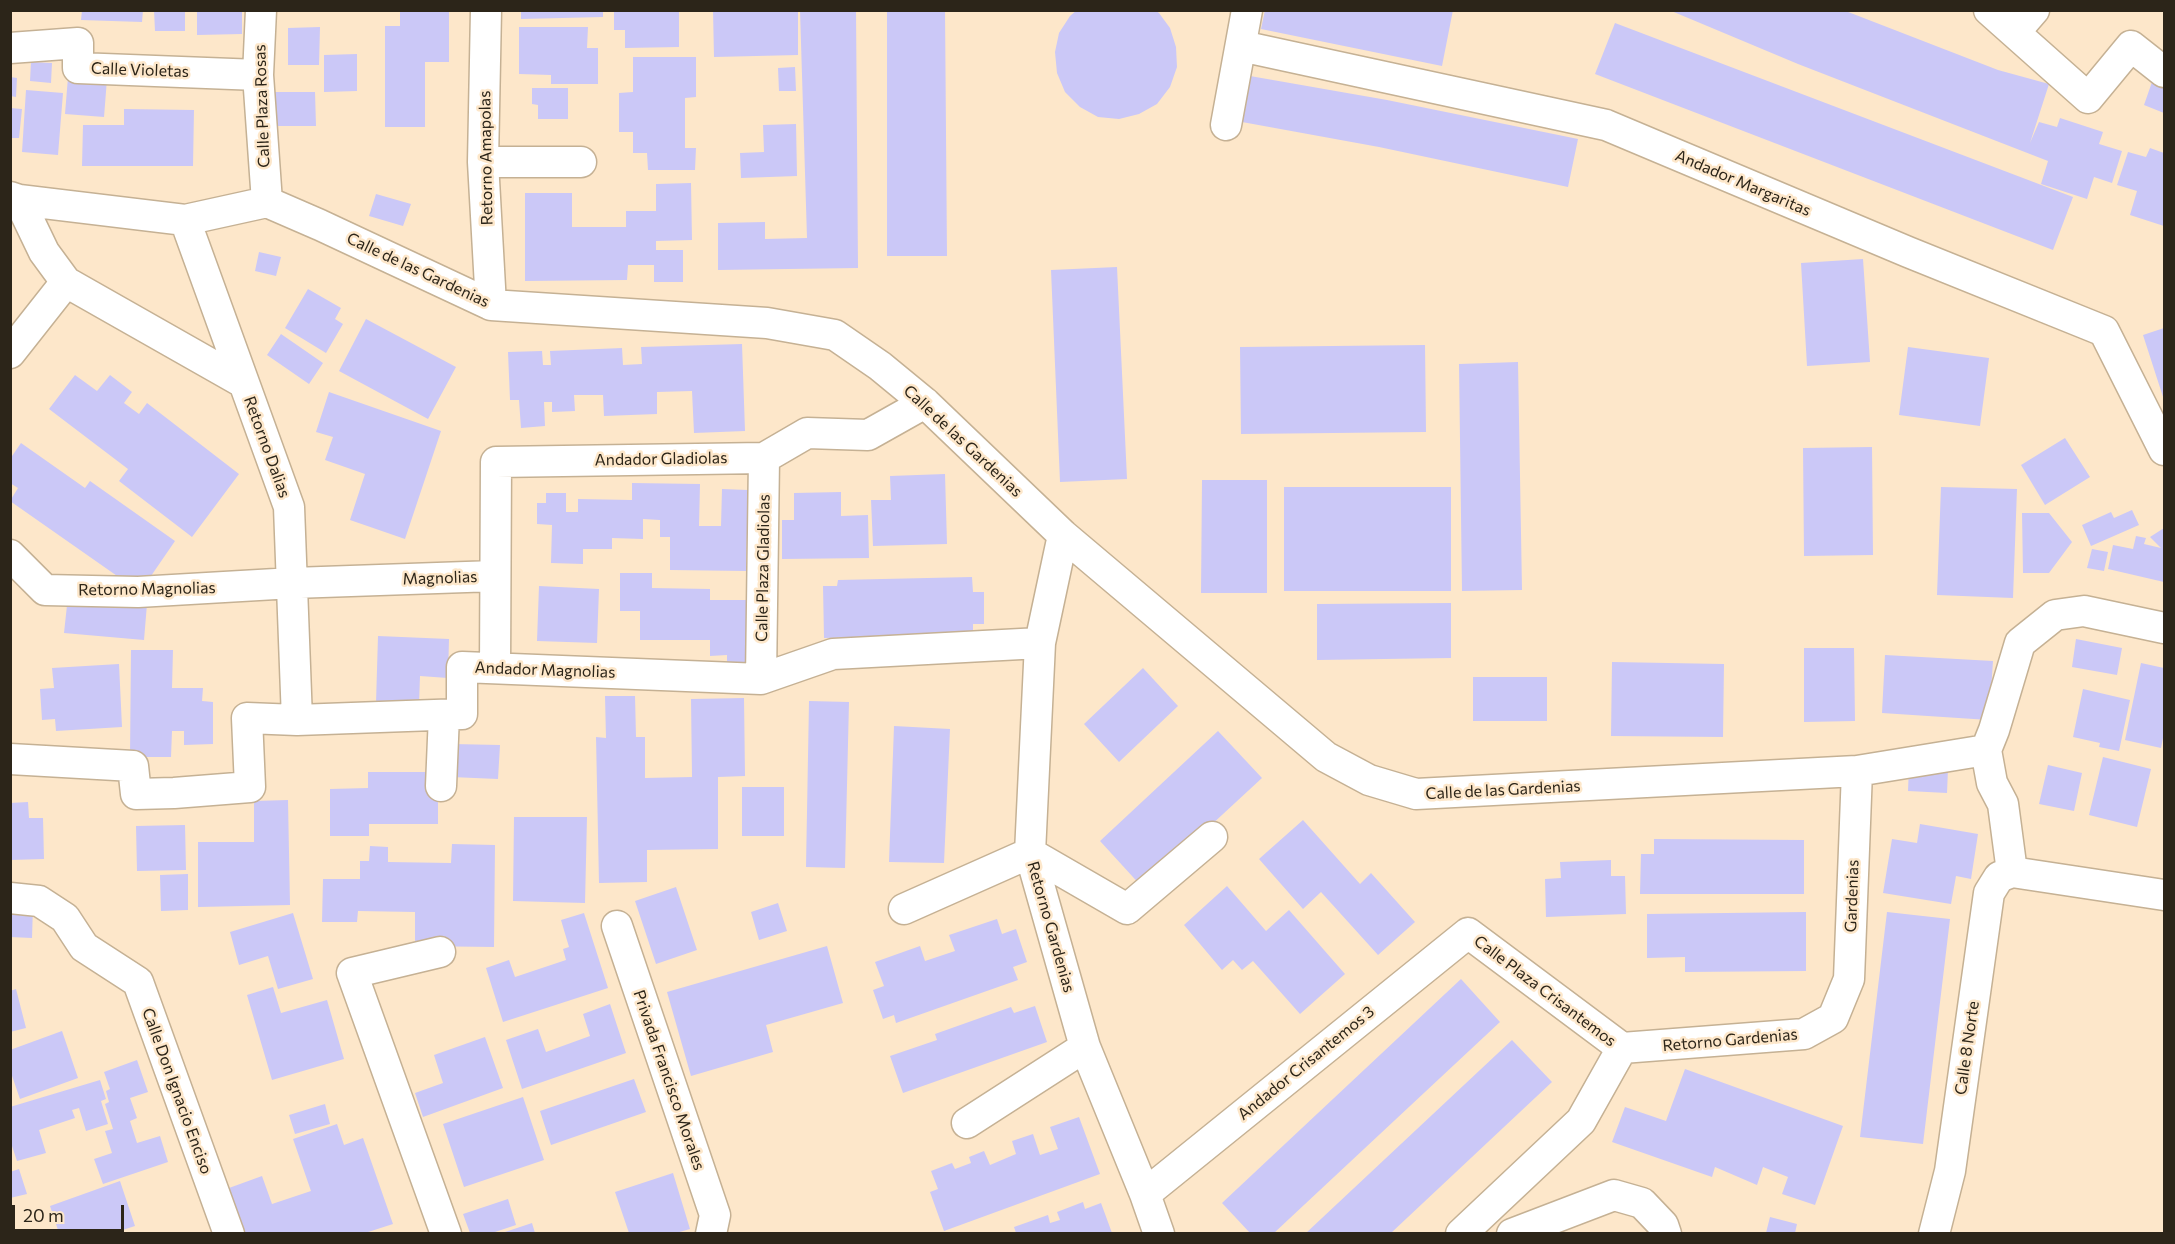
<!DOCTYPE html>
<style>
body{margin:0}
#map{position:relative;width:2175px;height:1244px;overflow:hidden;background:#fde7ca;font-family:Commissioner,sans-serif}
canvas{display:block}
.frame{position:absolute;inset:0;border:12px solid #2c2519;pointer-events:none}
.scale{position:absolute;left:12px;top:1205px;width:112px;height:27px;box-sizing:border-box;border:3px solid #2c2519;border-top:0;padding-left:8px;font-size:18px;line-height:21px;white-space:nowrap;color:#2c2519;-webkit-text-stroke:4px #fde7ca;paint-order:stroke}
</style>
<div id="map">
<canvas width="2175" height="1244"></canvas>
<div class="frame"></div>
<div class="scale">20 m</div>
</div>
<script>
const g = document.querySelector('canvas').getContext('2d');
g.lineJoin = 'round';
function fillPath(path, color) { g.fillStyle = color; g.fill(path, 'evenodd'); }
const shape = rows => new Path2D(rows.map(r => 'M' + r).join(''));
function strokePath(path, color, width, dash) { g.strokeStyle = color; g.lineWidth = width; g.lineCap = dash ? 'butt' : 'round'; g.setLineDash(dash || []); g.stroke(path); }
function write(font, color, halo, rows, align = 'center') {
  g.font = font + ' Commissioner,sans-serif'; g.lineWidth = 5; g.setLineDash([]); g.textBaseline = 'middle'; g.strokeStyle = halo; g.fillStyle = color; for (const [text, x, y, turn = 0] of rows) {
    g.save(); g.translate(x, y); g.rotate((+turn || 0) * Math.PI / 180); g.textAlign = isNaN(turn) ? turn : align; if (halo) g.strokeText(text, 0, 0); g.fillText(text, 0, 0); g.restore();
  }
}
const building = shape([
 [82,10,143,10,142,22,81,20],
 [154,10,185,10,185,31,155,31],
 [197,10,242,10,242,34,197,35],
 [400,10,449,10,449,62,425,62,425,127,385,127,385,26,400,26],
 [521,10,603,10,603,17,521,19],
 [614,10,679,10,679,47,625,48,625,30,614,30],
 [713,10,798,10,798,55,714,57],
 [800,10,856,10,858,268,718,270,718,223,765,222,765,239,807,238],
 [887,10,945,10,947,256,887,256],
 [1077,10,1155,10,1159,13,1170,28,1176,47,1177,67,1170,87,1157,104,1139,114,1119,119,1098,117,1080,107,1065,92,1057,73,1055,52,1059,33,1070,16],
 [1265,10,1453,10,1442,66,1261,29],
 [1669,10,1843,10,1998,70,2049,84,2030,143,2039,122,2057,127,2060,118,2103,132,2099,144,2122,151,2112,183,2094,177,2087,199,2041,184,2048,161,1798,64],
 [1615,23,2073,197,2053,250,1595,74],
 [320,27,319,65,288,65,288,28],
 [519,27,588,27,587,48,598,48,598,84,551,84,551,75,519,74],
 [357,54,357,91,324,92,324,55],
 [633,57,696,57,696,97,685,98,685,148,696,148,695,170,648,170,647,153,633,153,633,132,619,132,619,93,633,92],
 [31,62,52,63,51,83,30,81],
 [795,67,796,91,779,91,778,68],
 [1250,76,1387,100,1578,139,1568,187,1379,147,1242,122],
 [10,77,17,78,16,97,10,96],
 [68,77,107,79,104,117,65,114],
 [2152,82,2164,86,2164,113,2144,105],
 [532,88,568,88,568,119,538,119,538,105,532,104],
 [26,90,63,93,58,155,22,152],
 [274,92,315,92,316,126,274,126],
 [10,108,22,109,19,138,10,138],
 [124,109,194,110,193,166,82,166,83,125,124,125],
 [796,124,797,176,741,178,740,153,764,152,763,125],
 [2150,148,2164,153,2164,226,2130,215,2137,191,2117,185,2128,152,2146,157],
 [691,183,692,240,656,241,656,250,683,250,683,282,654,282,654,265,628,265,627,280,525,281,525,193,572,193,572,227,626,227,626,211,656,211,656,184],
 [376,194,411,204,403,226,369,216],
 [259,252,281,257,276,276,255,271],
 [1863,259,1870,362,1807,366,1801,263],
 [1117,267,1127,479,1060,482,1051,270],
 [308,289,341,308,335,319,343,324,326,353,285,328],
 [366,319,456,367,428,419,339,371],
 [2164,328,2164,400,2143,335],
 [281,334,323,363,309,384,267,355],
 [742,344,745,431,694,433,692,391,657,392,657,414,604,416,603,395,574,395,575,411,552,412,552,402,544,402,545,426,521,428,519,400,510,400,508,352,542,351,543,365,551,365,550,351,622,348,623,365,642,364,641,347],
 [1425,345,1426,432,1241,434,1240,347],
 [1908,347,1989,358,1980,426,1899,415],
 [1518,362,1522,590,1462,591,1459,364],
 [75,375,97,391,110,375,132,392,124,403,139,414,147,403,239,474,192,537,119,481,128,469,49,409],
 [329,392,441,431,405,539,350,520,365,474,325,460,333,437,316,432],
 [2065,438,2090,477,2045,505,2021,465],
 [21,443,85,488,90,481,175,541,140,592,10,501,18,488,10,483,10,459],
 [1872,447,1873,555,1804,556,1803,448],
 [945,474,947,544,873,546,871,500,891,500,890,476],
 [1202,480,1267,480,1267,593,1201,593],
 [632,483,700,484,699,526,721,526,722,489,748,490,746,571,670,570,670,537,660,537,660,520,643,519,643,539,612,538,612,549,583,549,583,564,551,563,552,525,537,524,537,503,546,503,546,493,566,493,566,512,578,512,578,499,632,500],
 [1284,487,1451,487,1451,591,1284,591],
 [1941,487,2017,489,2013,598,1937,595],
 [841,492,841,516,868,515,869,558,782,559,782,520,794,520,794,493],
 [2132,510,2139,525,2091,546,2082,525,2111,512,2114,518],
 [2022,513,2049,513,2072,542,2049,573,2023,573],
 [2164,528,2164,582,2108,569,2113,545,2133,549,2136,536,2146,538,2144,544,2161,548,2150,537],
 [2092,549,2108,552,2104,571,2087,568],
 [620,573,652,573,652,588,710,589,710,600,756,600,755,668,727,668,727,655,710,656,710,640,640,640,640,611,620,611],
 [972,577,973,592,984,592,984,624,973,624,973,635,824,638,823,586,837,586,838,580],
 [539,586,599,589,597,643,537,641],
 [68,596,147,604,144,640,64,633],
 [1451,603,1451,658,1317,660,1317,604],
 [378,636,449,639,448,678,420,676,419,704,376,703],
 [2076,639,2122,648,2117,675,2072,667],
 [1804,648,1854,648,1855,721,1804,722],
 [131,650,173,650,172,688,203,688,202,701,213,702,213,744,184,745,184,731,172,731,171,757,130,757],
 [1885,655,1993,661,1989,720,1882,713],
 [1612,662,1724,664,1723,737,1611,736],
 [2141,663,2164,668,2164,733,2161,748,2125,740],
 [119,664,122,727,56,731,55,719,42,720,40,689,54,688,52,668],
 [1143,668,1178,706,1119,762,1084,724],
 [1473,677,1547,677,1547,721,1473,721],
 [2083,689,2130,700,2119,751,2099,747,2100,743,2073,737],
 [605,696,635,696,636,737,645,737,645,778,692,777,691,699,744,698,745,776,718,777,718,849,647,850,647,882,599,883,596,737,606,738],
 [809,701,849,702,845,868,806,867],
 [894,726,950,729,944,863,889,862],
 [1218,731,1262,778,1143,888,1100,841],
 [452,744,500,745,498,779,451,777],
 [2103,757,2151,769,2137,827,2089,815],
 [2048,765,2082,773,2074,811,2039,804],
 [1909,766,1948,769,1947,793,1908,791],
 [368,772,438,772,438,824,369,824,369,836,330,836,330,789,368,788],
 [742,787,784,787,784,836,742,836],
 [288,800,290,905,198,907,198,842,254,842,254,801],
 [28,802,29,818,43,818,44,859,10,860,10,803],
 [514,817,587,817,585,903,513,901],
 [1303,820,1360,884,1371,873,1415,922,1378,955,1321,892,1303,909,1259,859],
 [1920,824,1978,834,1971,879,1956,876,1951,904,1883,893,1892,839,1917,843],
 [185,825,186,870,137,871,136,826],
 [1654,839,1804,840,1804,894,1640,894,1641,854,1654,854],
 [452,844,495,845,494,947,415,946,415,912,358,911,357,922,322,922,323,879,360,879,360,861,369,861,370,846,388,847,388,862,451,863],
 [1611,860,1611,876,1625,876,1626,914,1546,917,1545,879,1561,878,1560,862],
 [188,874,188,910,161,911,160,875],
 [1227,886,1266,931,1289,910,1345,974,1300,1014,1253,961,1242,970,1233,960,1222,970,1184,925],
 [676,887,697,950,656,964,635,901],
 [778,903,787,931,759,940,751,912],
 [11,904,33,906,32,938,10,937],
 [1806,912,1806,971,1685,972,1685,957,1647,958,1647,914],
 [1887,912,1950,919,1923,1144,1860,1137],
 [293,913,313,979,278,989,268,956,239,965,230,932],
 [584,913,608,988,503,1022,486,968,509,960,515,977,566,960,563,949,569,947,561,920],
 [997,919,1002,934,1016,929,1027,962,1013,967,1018,980,896,1023,894,1015,883,1019,873,990,884,986,875,962,920,946,925,961,955,951,949,935],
 [827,946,843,1003,766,1025,773,1052,691,1076,667,992],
 [1461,979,1500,1022,1274,1233,1250,1233,1222,1203],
 [273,987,281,1013,327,1000,344,1059,272,1080,247,995],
 [16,989,26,1028,10,1032,10,991],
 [610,1004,626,1053,522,1089,506,1040,538,1029,546,1052,590,1036,583,1014],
 [1035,1006,1047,1042,903,1093,890,1056,937,1040,935,1034,1011,1007,1014,1013],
 [62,1031,78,1078,20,1099,10,1070,10,1050],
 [485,1037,503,1088,423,1117,415,1093,443,1083,434,1055],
 [1512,1040,1552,1082,1391,1233,1306,1233],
 [137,1060,148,1092,130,1098,137,1118,130,1121,137,1143,160,1136,168,1162,103,1184,94,1159,112,1153,105,1131,113,1129,105,1104,109,1102,106,1091,110,1089,104,1072],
 [1685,1069,1843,1126,1815,1205,1782,1194,1788,1177,1763,1167,1757,1185,1715,1167,1712,1177,1612,1142,1625,1107,1666,1121],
 [634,1079,646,1112,551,1145,540,1111],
 [100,1080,106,1099,101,1101,108,1124,86,1131,79,1108,72,1110,75,1118,39,1130,46,1153,17,1161,10,1140,10,1107],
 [523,1097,544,1160,464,1187,443,1124],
 [325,1104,330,1124,295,1134,289,1115],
 [1079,1117,1100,1174,944,1231,930,1192,938,1189,931,1171,952,1163,955,1169,971,1163,969,1157,984,1151,990,1165,1016,1154,1012,1141,1033,1134,1040,1155,1058,1149,1050,1127],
 [337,1124,344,1145,363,1138,393,1224,365,1233,245,1233,229,1188,262,1176,272,1204,311,1191,293,1139],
 [19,1169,27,1194,10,1198,10,1172],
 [673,1173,690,1229,676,1233,629,1233,615,1192],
 [120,1181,135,1226,113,1233,59,1233,50,1206],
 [508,1199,516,1225,492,1233,470,1233,463,1214],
 [1083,1202,1085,1209,1101,1203,1112,1233,1016,1233,1014,1227,1048,1215,1050,1223,1060,1220,1057,1212],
 [1770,1217,1797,1224,1795,1233,1766,1233],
 [532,1223,535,1233,502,1233]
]);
const street = shape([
 [261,10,258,75,267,202],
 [486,10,483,162,491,305],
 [1989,10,2088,98,2131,46,2164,72],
 [2015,32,2034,10],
 [1241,46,1606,125,1908,252,2104,331,2164,450],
 [10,48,78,43,78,68,258,75],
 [1226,125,1247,10],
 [483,162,581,162],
 [10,197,19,200,185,220,267,202,320,225,491,305,767,323,835,335,880,366,925,403,1063,535,1326,757,1369,780,1416,794,1857,771,1986,750],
 [19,200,44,252,66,282,244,383],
 [185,220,289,507,297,720],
 [10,353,66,282],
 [1063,535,1040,643,1030,853,1085,1047,1145,1194,1159,1234],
 [10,555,45,590,138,592,293,583,495,576],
 [495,668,496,462,764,458,807,433,868,435,925,403],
 [761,679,764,458],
 [1986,750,1994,730,2020,643,2055,615,2084,611,2164,628],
 [1986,750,1992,783,2003,804,2012,872],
 [10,759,133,766,136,794,174,793,250,787,247,718,297,720,462,714,462,667,761,679,833,654,1040,643],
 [441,786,444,715],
 [2012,872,2164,895],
 [10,898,39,901,65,918,84,947,138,982,229,1234],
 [904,909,1030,853,1127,909,1212,837],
 [617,926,715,1215,711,1234],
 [440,952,352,973,446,1234],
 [1622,1048,1804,1034,1833,1018,1849,979,1857,771],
 [967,1123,1085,1047],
 [1145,1194,1468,933,1622,1048],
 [1461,1234,1581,1121,1622,1048],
 [1512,1234,1614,1195,1642,1203,1663,1225,1666,1234],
 [1934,1234,1950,1171,1989,893,1999,877,2012,872]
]);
const streetNames = [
 ["Calle Violetas",140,70,2],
 ["Calle Plaza Rosas",262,106,-92],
 ["Retorno Amapolas",486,158,-91],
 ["Andador Margaritas",1743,183,23],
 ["Calle de las Gardenias",418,270,25],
 ["Calle de las Gardenias",963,441,43],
 ["Retorno Dalias",267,447,70],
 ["Andador Gladiolas",661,459,-1],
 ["Calle Plaza Gladiolas",763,568,-89],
 ["Magnolias",440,578,-2],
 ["Retorno Magnolias",147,589,-1],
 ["Andador Magnolias",545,670,2],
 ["Calle de las Gardenias",1503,790,-3],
 ["Gardenias",1852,896,-88],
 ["Retorno Gardenias",1051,927,74],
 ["Calle Plaza Crisantemos",1545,991,37],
 ["Retorno Gardenias",1730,1040,-5],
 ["Calle 8 Norte",1967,1048,-82],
 ["Andador Crisantemos 3",1306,1063,-39],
 ["Privada Francisco Morales",669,1080,71],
 ["Calle Don Ignacio Enciso",177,1091,70]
];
fillPath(building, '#cbc8f7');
strokePath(street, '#c5b194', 33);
strokePath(street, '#fff', 30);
write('16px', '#2c2519', '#fde7ca', streetNames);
</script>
